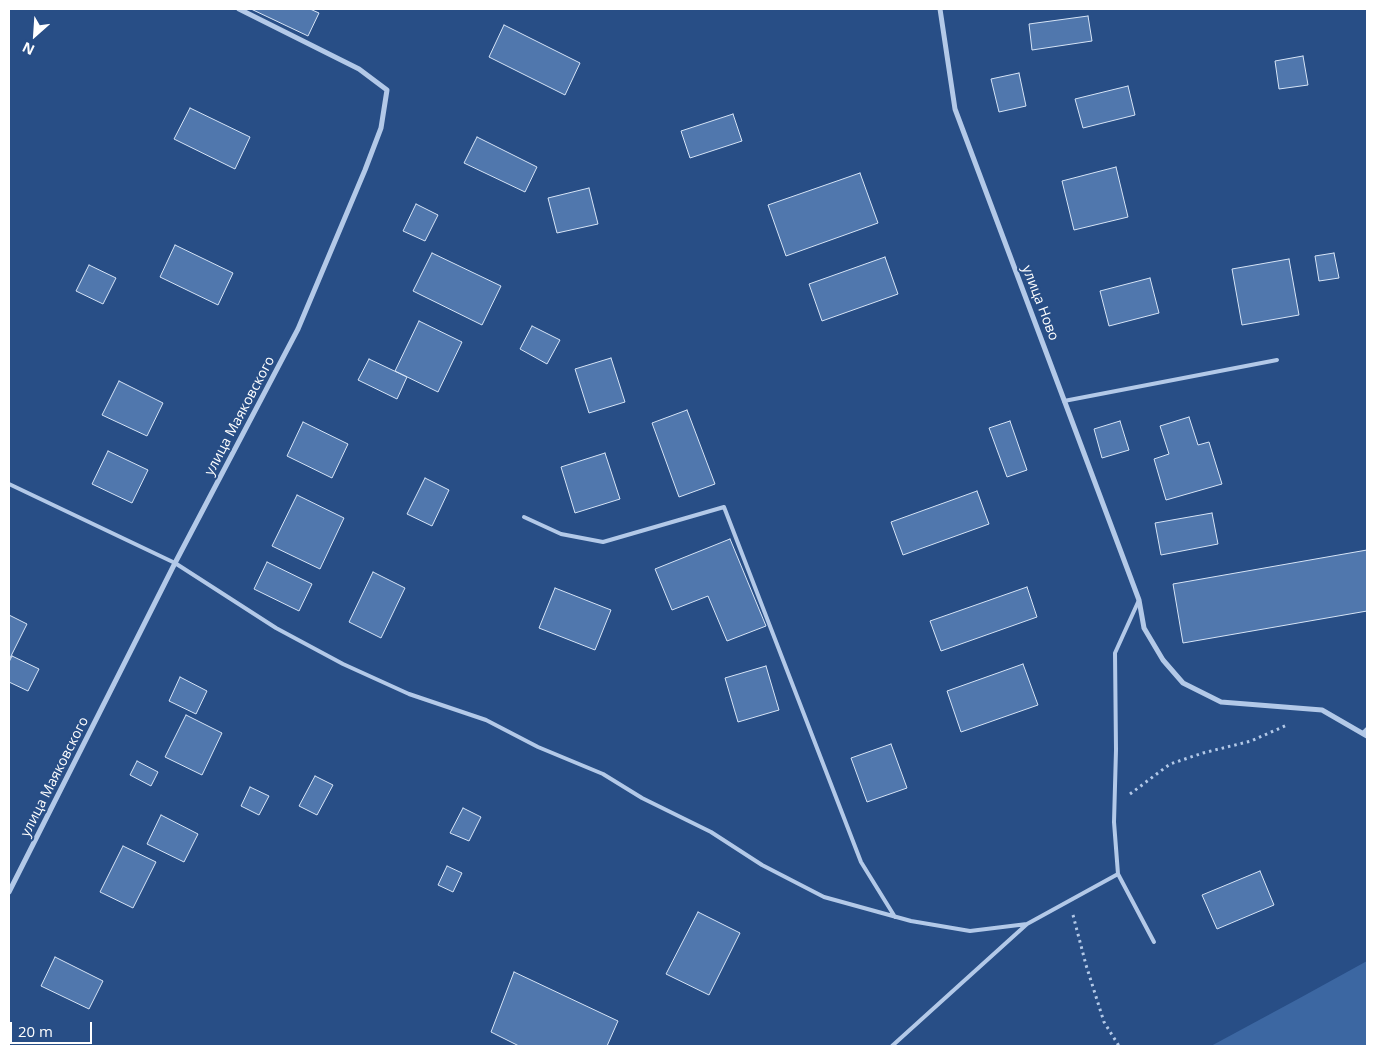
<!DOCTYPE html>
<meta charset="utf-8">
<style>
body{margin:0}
#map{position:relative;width:1376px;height:1055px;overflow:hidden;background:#284e86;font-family:"Open Sans",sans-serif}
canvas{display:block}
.frame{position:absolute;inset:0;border:10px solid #fff;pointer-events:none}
.north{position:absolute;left:10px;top:10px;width:50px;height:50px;-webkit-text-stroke:4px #284e86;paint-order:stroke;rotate:206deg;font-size:14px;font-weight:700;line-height:20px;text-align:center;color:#fff}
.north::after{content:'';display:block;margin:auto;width:18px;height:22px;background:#fff;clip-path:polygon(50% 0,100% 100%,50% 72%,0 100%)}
.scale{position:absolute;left:10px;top:1022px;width:82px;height:22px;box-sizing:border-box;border:2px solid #fff;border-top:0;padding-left:6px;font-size:15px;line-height:18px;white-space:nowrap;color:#fff;-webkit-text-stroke:4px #284e86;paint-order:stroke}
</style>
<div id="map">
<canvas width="1376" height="1055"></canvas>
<div class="frame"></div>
<div class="north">N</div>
<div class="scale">20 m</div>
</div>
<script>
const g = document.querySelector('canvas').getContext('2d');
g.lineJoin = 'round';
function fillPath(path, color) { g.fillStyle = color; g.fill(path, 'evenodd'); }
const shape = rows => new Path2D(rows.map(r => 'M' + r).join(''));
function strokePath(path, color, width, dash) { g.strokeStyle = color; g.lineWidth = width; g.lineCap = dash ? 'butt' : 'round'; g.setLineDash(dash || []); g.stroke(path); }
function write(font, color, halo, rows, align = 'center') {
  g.font = font + ' "Open Sans",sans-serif'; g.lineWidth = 4; g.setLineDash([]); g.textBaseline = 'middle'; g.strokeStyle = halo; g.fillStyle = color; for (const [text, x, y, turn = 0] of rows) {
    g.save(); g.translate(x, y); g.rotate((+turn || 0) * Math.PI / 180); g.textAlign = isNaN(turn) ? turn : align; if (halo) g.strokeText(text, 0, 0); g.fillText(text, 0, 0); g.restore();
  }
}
const green = shape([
 [1367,961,1367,1046,1211,1046,1298,999]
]);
const building = shape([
 [251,9,310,9,319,13,308,36,251,9],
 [1088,16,1092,41,1032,50,1029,24,1088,16],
 [504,25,580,63,565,95,489,57,504,25],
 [1303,56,1308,85,1279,89,1275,61,1303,56],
 [1019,73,1026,106,999,112,991,79,1019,73],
 [1128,86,1135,115,1083,128,1075,99,1128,86],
 [190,108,250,137,235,169,174,139,190,108],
 [733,114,742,141,690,158,681,131,733,114],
 [477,137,537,167,525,192,464,163,477,137],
 [1116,167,1128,217,1074,230,1062,181,1116,167],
 [860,173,878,223,786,256,768,205,860,173],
 [589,188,598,224,557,233,548,198,589,188],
 [416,204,438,215,425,241,403,231,416,204],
 [175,245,233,273,218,305,160,277,175,245],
 [432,253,501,286,482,325,413,291,432,253],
 [1334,253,1339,278,1319,281,1315,256,1334,253],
 [885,257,898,294,822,321,809,284,885,257],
 [1289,259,1299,315,1242,325,1232,269,1289,259],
 [89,265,116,278,103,304,76,291,89,265],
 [1150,278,1159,313,1109,326,1100,291,1150,278],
 [419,321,462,342,438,392,395,371,419,321],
 [532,326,560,340,547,364,520,349,532,326],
 [611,358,625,402,589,413,575,369,611,358],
 [369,359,407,377,397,399,358,380,369,359],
 [119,381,163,403,147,436,102,415,119,381],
 [687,410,715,484,679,497,652,423,687,410],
 [1189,417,1198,445,1209,442,1222,484,1166,500,1154,459,1169,454,1160,426,1189,417],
 [1010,421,1027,470,1007,477,989,428,1010,421],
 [1120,421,1129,450,1102,458,1094,429,1120,421],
 [303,422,348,444,332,478,287,456,303,422],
 [108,451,148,470,132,503,92,484,108,451],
 [605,453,620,499,575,513,561,467,605,453],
 [425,478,449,490,432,526,407,514,425,478],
 [977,491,989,524,903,555,891,522,977,491],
 [297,495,344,518,320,569,272,546,297,495],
 [1212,513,1218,544,1161,555,1155,523,1212,513],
 [730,539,766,626,727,641,708,596,672,610,655,569,730,539],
 [1367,550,1367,611,1183,643,1173,584,1367,550],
 [267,562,312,584,299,611,254,589,267,562],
 [373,572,405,588,381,638,349,622,373,572],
 [1027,587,1037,617,941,651,930,621,1027,587],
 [555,588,611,610,595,650,539,628,555,588],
 [9,615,27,624,9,660,9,615],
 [12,656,39,669,28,691,9,682,9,662,12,656],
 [1023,664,1038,705,961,732,947,691,1023,664],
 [766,666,779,710,738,722,725,678,766,666],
 [180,677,207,691,196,714,169,701,180,677],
 [186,715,222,733,202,775,165,757,186,715],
 [891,744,907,788,867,802,851,758,891,744],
 [137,761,158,772,151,786,130,775,137,761],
 [315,776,333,785,317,815,299,806,315,776],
 [250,787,269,796,259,815,241,806,250,787],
 [463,808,481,817,469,841,450,833,463,808],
 [161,815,198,834,184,862,147,844,161,815],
 [123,846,156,862,133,908,100,892,123,846],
 [447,866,462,873,453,892,438,885,447,866],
 [1260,871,1274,905,1217,929,1202,895,1260,871],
 [698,912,740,933,709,995,666,974,698,912],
 [55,957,103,981,89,1009,41,986,55,957],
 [514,972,618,1021,607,1046,519,1046,491,1032,514,972]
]);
const path = shape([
 [1130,794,1170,764,1203,753,1251,741,1287,725],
 [1073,915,1086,965,1104,1022,1119,1046]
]);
const lane = shape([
 [1064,401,1277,360],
 [9,484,175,563,276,628,343,664,409,694,486,720,538,747,603,774,642,798,711,832,762,865,824,897,911,921,970,931,1027,924],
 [524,517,561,534,603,542,724,507,861,862,895,917],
 [1363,733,1367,729],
 [1118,874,1154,942],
 [892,1046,1027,924,1118,874,1114,822,1116,750,1115,653,1139,600]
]);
const street = shape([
 [940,9,955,109,1139,600,1144,628,1163,660,1183,683,1221,702,1322,710,1367,736],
 [9,892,175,563,298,329,365,170,381,128,387,90,359,69,239,9]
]);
const streetNames = [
 ["улица Ново",1040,303,69],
 ["улица Маяковского",240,416,-62],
 ["улица Маяковского",55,777,-63]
];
fillPath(green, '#3c67a2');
fillPath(building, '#5077ad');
strokePath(building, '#d6e4f6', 1);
strokePath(path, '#b3c9e8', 3, [2.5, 4]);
strokePath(lane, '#b3c9e8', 4);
strokePath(street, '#b3c9e8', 5);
write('14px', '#fff', '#284e86', streetNames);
</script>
